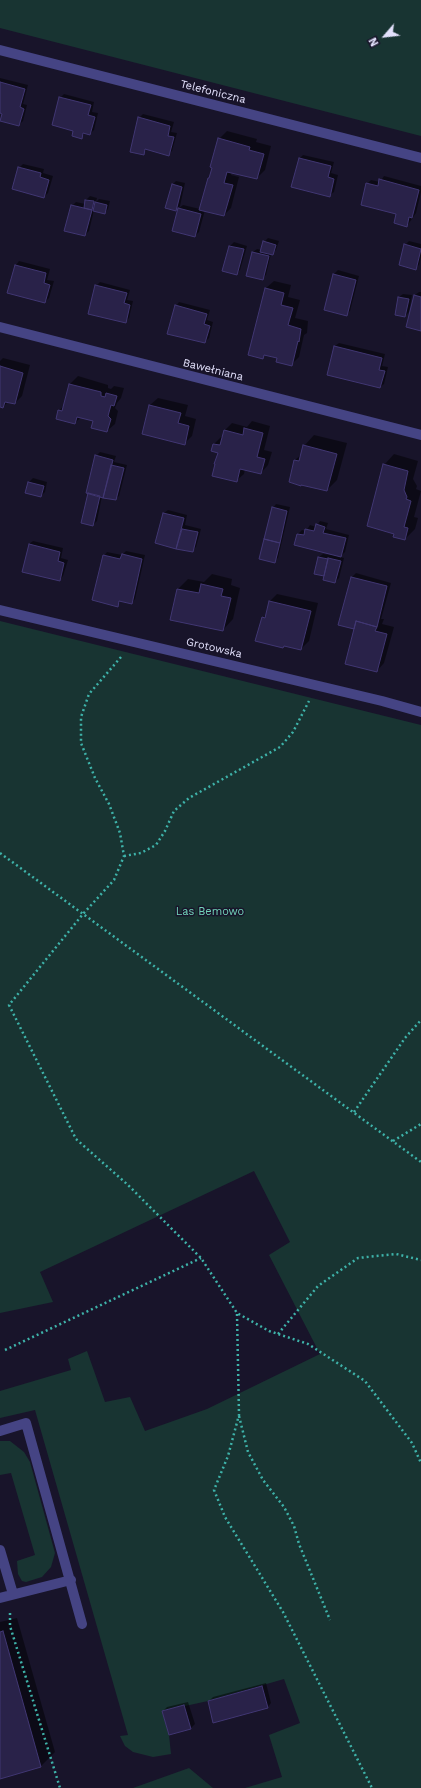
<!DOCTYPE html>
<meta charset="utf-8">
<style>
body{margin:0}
#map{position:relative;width:421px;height:1788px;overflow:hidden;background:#18142a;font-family:"Work Sans",sans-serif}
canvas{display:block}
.north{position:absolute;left:365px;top:16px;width:40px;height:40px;-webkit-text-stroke:3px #18142a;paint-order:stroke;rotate:242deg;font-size:11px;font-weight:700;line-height:16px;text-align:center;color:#e3e1fc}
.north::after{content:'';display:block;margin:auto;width:14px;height:18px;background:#e3e1fc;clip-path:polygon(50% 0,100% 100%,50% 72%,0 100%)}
</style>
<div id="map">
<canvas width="421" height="1788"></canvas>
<div class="north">N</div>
</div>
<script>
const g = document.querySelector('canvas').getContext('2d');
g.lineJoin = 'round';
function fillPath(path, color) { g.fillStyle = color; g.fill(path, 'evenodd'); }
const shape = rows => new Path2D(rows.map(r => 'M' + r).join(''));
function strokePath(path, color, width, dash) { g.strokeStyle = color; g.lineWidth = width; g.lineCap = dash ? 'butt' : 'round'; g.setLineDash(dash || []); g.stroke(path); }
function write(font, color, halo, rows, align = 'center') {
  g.font = font + ' "Work Sans",sans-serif'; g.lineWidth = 3; g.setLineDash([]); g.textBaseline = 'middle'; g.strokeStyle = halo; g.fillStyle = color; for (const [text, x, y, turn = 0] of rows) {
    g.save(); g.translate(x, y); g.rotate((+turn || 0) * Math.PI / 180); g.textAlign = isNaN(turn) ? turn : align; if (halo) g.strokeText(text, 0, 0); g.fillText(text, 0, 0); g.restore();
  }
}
const green = shape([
 [0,0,421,0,421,136,0,28],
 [0,621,421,725,421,1788,245,1788,282,1777,269,1735,300,1723,284,1679,208,1701,162,1711,169,1735,171,1754,153,1757,133,1752,125,1746,120,1736,128,1735,35,1410,0,1418,0,1391,71,1370,68,1359,87,1351,105,1402,130,1397,145,1431,207,1409,320,1354,269,1255,290,1242,254,1171,40,1272,53,1302,0,1313],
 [0,1441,10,1441,24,1452,30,1462,55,1553,51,1567,42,1577,26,1582,22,1581,18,1574,17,1561,35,1555,11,1473,0,1475],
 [189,1768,213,1788,133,1788]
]);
const shadow = shape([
 [0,78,28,85,23,104,27,105,23,121,19,125,4,113,0,112],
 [64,94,94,102,92,112,98,113,94,130,90,134,85,133,81,138,74,130,60,98],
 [143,114,174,122,171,132,177,133,172,151,169,154,147,149,143,154,139,118],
 [227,131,257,139,256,142,271,146,265,170,257,178,232,172,231,175,239,177,231,208,224,215,205,210,199,232,195,236,179,208,183,205,200,209,211,176,219,139],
 [303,155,334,162,331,173,338,175,334,192,330,195,300,158],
 [23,164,44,169,43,173,53,176,48,193,44,197,19,168],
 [384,176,421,186,421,192,416,213,407,226,398,213,367,184,371,180,380,182],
 [176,181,185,183,180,206,176,210,173,184],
 [90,196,97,198,96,202,99,199,110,201,108,209,105,213,94,210,89,231,85,235,72,206,76,202,85,204,86,200],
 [268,238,279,241,276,250,271,254,266,275,262,279,253,252,257,249,262,250,264,242],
 [409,241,421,244,421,257,419,265,415,268,405,245],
 [234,242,247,246,240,270,236,274,224,271,230,246],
 [19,261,50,269,47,280,54,281,49,298,45,302,16,265],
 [338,270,359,276,350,311,346,315,325,309,334,274],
 [274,281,291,285,288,297,300,300,295,318,308,321,307,333,304,335,299,357,291,365,279,357,266,354,263,357,249,354,266,288],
 [100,282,130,290,127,300,133,301,129,318,125,322,96,286],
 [419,292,421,292,421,330,415,295],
 [403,294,412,295,409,312,405,316,399,297],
 [179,302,210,310,207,320,213,322,209,338,205,342,176,306],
 [339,343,385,354,382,366,388,367,384,384,380,387,335,346],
 [3,358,30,365,22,396,15,403,8,402,3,407,0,406,0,361],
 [78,376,108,385,108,388,111,389,114,386,124,388,121,398,117,403,115,408,118,411,115,424,107,431,94,420,81,417,75,423,59,411,65,404,70,384],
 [158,398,188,405,185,416,196,419,192,436,184,444,143,433,150,405],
 [252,421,270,426,264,450,272,452,268,465,261,473,245,469,244,474,236,481,214,444,221,437,223,437,225,430,232,423,247,427],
 [314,435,347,443,337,480,327,490,295,460,302,454,304,446],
 [100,452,116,456,114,462,127,465,119,496,115,499,102,496,97,521,93,525,96,456],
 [394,454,418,461,413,479,417,486,416,489,421,491,414,517,418,518,415,529,405,539,395,533,384,465],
 [33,478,47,482,45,492,41,496,26,492,29,482],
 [276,504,290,507,278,558,274,561,273,508],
 [168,510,187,515,185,525,201,529,196,547,192,551,157,543,164,513],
 [320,521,328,523,326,529,349,535,345,552,340,557,344,558,339,578,335,582,325,576,319,557,323,554,332,555,333,554,295,544,298,534,302,530,306,531,310,525,316,527],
 [33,541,63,548,61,558,68,560,63,576,60,580,29,544],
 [126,551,145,555,135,599,132,603,121,601,117,606,104,556,107,552,122,555],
 [356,573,391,583,381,619,384,619,382,624,394,627,384,663,377,671,356,626,339,624,352,577],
 [212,574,232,579,231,585,240,588,233,619,223,630,171,620,178,589,188,579,204,582],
 [277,594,318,603,309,641,301,649,263,618,267,613,270,601],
 [17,1618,55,1752,41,1766,0,1778,0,1622],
 [266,1683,271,1703,268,1707,209,1701,213,1697],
 [188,1702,195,1724,191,1728,169,1734,163,1711,167,1707]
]);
const building = shape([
 [0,82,25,89,20,107,24,109,19,126,0,121,2,114,0,113,0,82],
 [59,97,91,105,88,115,95,117,90,135,83,133,82,139,72,136,73,131,52,125,59,97],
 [138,117,170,126,168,136,174,137,169,156,145,149,144,155,130,152,138,117],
 [218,138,250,147,249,150,264,154,257,179,227,172,224,183,233,185,224,216,199,210,208,178,209,178,212,168,210,167,218,138],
 [299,158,331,166,328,177,334,179,330,197,291,187,299,158],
 [18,167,41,173,40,177,49,180,44,198,12,189,18,167],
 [379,179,419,190,412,218,409,217,407,227,394,223,396,214,361,205,366,183,378,186,379,179],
 [172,184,182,187,176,211,165,208,172,184],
 [85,200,94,201,92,210,84,208,85,200],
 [95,202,107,205,105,214,93,211,95,202],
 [71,205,92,210,85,236,64,231,71,205],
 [178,208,201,214,195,237,172,231,178,208],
 [263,241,276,245,273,255,260,252,263,241],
 [404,244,421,249,416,270,399,265,404,244],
 [229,246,244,249,237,275,222,271,229,246],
 [252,252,269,256,263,280,246,276,252,252],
 [15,265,46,273,44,283,50,285,45,303,7,293,15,265],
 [333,274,356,280,347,316,324,310,333,274],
 [95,285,127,293,124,303,130,305,126,323,88,314,95,285],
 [265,288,284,293,281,305,293,308,288,325,301,329,299,342,298,341,292,366,276,362,277,358,264,355,263,359,248,355,265,288],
 [414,295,421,297,421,331,406,327,414,295],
 [398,297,409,299,405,317,395,315,398,297],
 [175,305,207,314,204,324,210,326,205,343,167,334,175,305],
 [334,346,382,358,379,370,385,371,380,388,327,375,334,346],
 [0,366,23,373,15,404,5,402,3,408,0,407,0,366],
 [69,384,101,392,101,396,105,397,106,393,117,396,114,406,111,405,108,416,111,419,107,432,91,428,93,421,77,417,75,424,56,419,58,410,62,411,69,384],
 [149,405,181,413,178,423,189,426,185,445,142,434,149,405],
 [244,428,263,433,257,457,265,459,261,474,240,469,237,482,212,476,215,464,214,464,218,453,211,451,213,444,220,445,224,430,243,435,244,428],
 [303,445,337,454,327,491,301,485,301,486,289,482,294,460,299,461,303,445],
 [95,455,113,460,103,498,86,493,95,455],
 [383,464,408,471,404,490,407,497,406,499,411,501,404,527,408,528,405,540,393,537,394,534,367,526,383,464],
 [111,465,124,468,116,500,103,498,111,465],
 [28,482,44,486,41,497,25,493,28,482],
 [88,493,100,496,93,526,81,523,88,493],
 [272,507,287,511,280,543,264,539,272,507],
 [163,513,184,518,176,549,155,543,163,513],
 [316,524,325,527,323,533,346,538,341,557,294,545,297,534,304,535,305,529,314,531,316,524],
 [182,529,198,532,193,552,176,549,182,529],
 [264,539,280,543,275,563,259,559,264,539],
 [29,544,60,552,58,561,64,563,60,581,22,572,29,544],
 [122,554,142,559,132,604,119,601,118,607,92,600,103,555,120,559,122,554],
 [318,557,328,559,324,576,314,574,318,557],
 [328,558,341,561,335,583,323,580,328,558],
 [351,577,387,586,377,627,356,621,354,629,338,625,351,577],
 [201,584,223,589,221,596,231,598,223,631,170,620,177,589,199,593,201,584],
 [269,601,311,611,301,650,284,646,283,648,255,641,262,617,265,618,269,601],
 [356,621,377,627,375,631,387,634,377,672,345,664,356,621],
 [3,1631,41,1767,0,1779,0,1632,3,1631],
 [262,1686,268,1708,213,1723,208,1701,262,1686],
 [184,1705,191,1729,169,1735,162,1711,184,1705]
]);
const path = shape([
 [121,657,89,694,81,717,81,743,95,778,109,804,120,833,124,856,114,880,83,914,9,1005,76,1139,128,1185,201,1258,237,1313,269,1331,308,1344,365,1381,412,1443,421,1463],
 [0,853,421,1162],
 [124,856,141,853,156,845,165,831,174,811,189,798,280,747,293,732,309,701],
 [354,1112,405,1038,421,1020],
 [393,1141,421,1124],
 [237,1314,239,1415,228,1456,214,1490,225,1517,283,1612,372,1788],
 [278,1334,318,1286,358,1258,396,1254,421,1260],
 [5,1350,201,1258],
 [239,1416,248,1452,263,1480,284,1507,294,1526,299,1544,330,1620],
 [10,1613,10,1626,60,1788]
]);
const minor = shape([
 [0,50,421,158],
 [0,327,421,435],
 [0,610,382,701,421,712],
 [0,1431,26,1423,82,1624],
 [0,1550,13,1594],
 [0,1598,71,1580]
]);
const streetNames = [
 ["Telefoniczna",213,92,14],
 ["Bawełniana",213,370,14],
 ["Grotowska",214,648,13]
];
const parkNames = [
 ["Las Bemowo",210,912]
];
fillPath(green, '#183432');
fillPath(shadow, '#0007');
fillPath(building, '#292249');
strokePath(building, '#413773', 1);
strokePath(path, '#3eb2a9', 2.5, [2, 3]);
strokePath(minor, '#454484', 10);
write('11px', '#e3e1fc', '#18142a', streetNames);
write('11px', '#72d6bb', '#18142a', parkNames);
</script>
